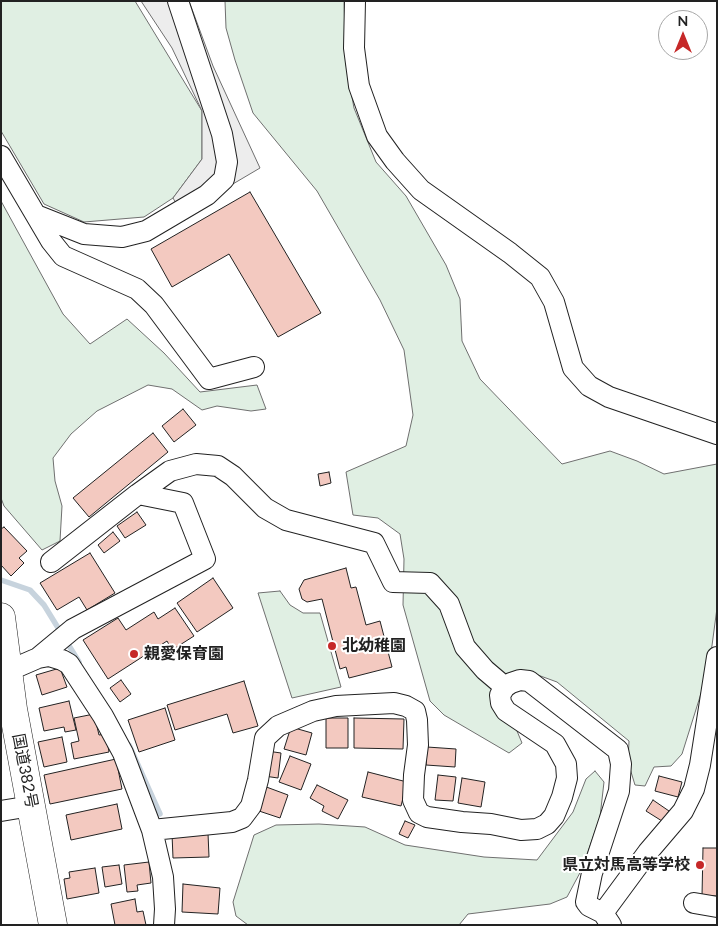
<!DOCTYPE html>
<meta charset="utf-8">
<style>
body{margin:0}
#map{position:relative;width:718px;height:926px;overflow:hidden;background:#fff;font-family:Lato,sans-serif}
canvas{display:block}
.frame{position:absolute;inset:0;border:2px solid #222;pointer-events:none}
.north{position:absolute;left:658px;top:10px;width:50px;height:50px;box-sizing:border-box;background:#fff;border:1px solid #a7a7a7;border-radius:50%;rotate:0deg;font-size:14px;font-weight:700;line-height:20px;text-align:center;color:#222}
.north::after{content:'';display:block;margin:auto;width:18px;height:22px;background:#c62828;clip-path:polygon(50% 0,100% 100%,50% 72%,0 100%)}
</style>
<div id="map">
<canvas width="718" height="926"></canvas>
<div class="frame"></div>
<div class="north">N</div>
</div>
<script>
const g = document.querySelector('canvas').getContext('2d');
g.lineJoin = 'round';
function fillPath(path, color) { g.fillStyle = color; g.fill(path, 'evenodd'); }
const shape = rows => new Path2D(rows.map(r => 'M' + r).join(''));
function strokePath(path, color, width, dash) { g.strokeStyle = color; g.lineWidth = width; g.lineCap = dash ? 'butt' : 'round'; g.setLineDash(dash || []); g.stroke(path); }
function write(font, color, halo, rows, align = 'center') {
  g.font = font + ' Lato,"Noto Sans JP",sans-serif'; g.lineWidth = 4; g.setLineDash([]); g.textBaseline = 'middle'; g.strokeStyle = halo; g.fillStyle = color; for (const [text, x, y, turn = 0] of rows) {
    g.save(); g.translate(x, y); g.rotate((+turn || 0) * Math.PI / 180); g.textAlign = isNaN(turn) ? turn : align; if (halo) g.strokeText(text, 0, 0); g.fillText(text, 0, 0); g.restore();
  }
}
const green = shape([
 [1,1,135,1,202,111,202,159,173,198,144,217,84,222,44,204,1,131,1,1],
 [225,1,344,1,346,64,354,108,376,162,406,196,446,265,460,299,462,341,480,379,562,464,610,451,637,461,664,474,717,464,717,608,709,668,682,754,671,766,654,767,645,786,635,785,628,762,629,741,557,682,535,674,511,673,502,715,517,731,522,743,509,753,444,715,430,701,403,605,404,559,400,534,378,518,353,515,346,472,406,446,413,415,404,350,380,300,317,191,253,113,235,60,226,28,225,1],
 [1,201,63,314,90,344,127,319,164,353,200,392,257,385,266,409,251,411,217,406,202,410,172,389,148,385,97,411,71,434,53,458,55,481,62,506,60,541,42,550,4,506,1,498,1,201],
 [280,591,290,605,303,613,320,613,341,687,292,698,258,593,280,591],
 [595,771,604,782,600,817,582,869,567,897,550,904,468,914,459,925,248,925,236,916,233,902,254,835,276,825,319,824,365,827,405,845,484,857,537,860,573,812,586,779,595,771]
]);
const parking = shape([
 [141,1,189,1,213,66,260,168,182,214,173,198,202,159,202,111,172,48,141,1]
]);
const stream = shape([
 [1,580,30,590,44,605,79,662],
 [129,745,160,814]
]);
const building = shape([
 [250,192,321,313,278,337,229,254,172,287,151,249,250,192],
 [183,409,196,425,174,442,162,426,183,409],
 [153,433,168,452,89,517,73,498,153,433],
 [329,472,331,483,320,486,318,474,329,472],
 [137,512,146,525,125,538,117,526,137,512],
 [4,527,27,551,19,558,24,563,11,576,1,565,1,529,4,527],
 [113,532,120,541,104,553,98,545,113,532],
 [90,553,115,593,87,610,79,597,57,610,40,583,90,553],
 [346,568,351,588,356,587,366,625,380,621,392,667,349,678,346,667,340,669,322,599,307,602,302,599,299,589,304,580,346,568],
 [213,578,233,608,197,632,177,603,213,578],
 [175,608,194,636,172,650,167,641,108,679,83,640,118,618,126,630,154,612,158,619,175,608],
 [60,668,67,687,42,695,36,675,60,668],
 [121,680,131,694,120,702,110,688,121,680],
 [244,681,258,726,233,733,227,714,175,730,167,705,244,681],
 [69,701,76,730,65,732,64,727,44,731,39,708,69,701],
 [165,708,175,740,139,752,128,720,165,708],
 [94,714,99,735,106,734,109,752,74,759,71,743,79,741,74,718,94,714],
 [326,718,348,718,348,748,326,748,326,718],
 [354,718,404,719,403,749,354,748,354,718],
 [291,727,312,733,306,755,284,749,291,727],
 [62,737,67,762,44,767,38,742,62,737],
 [427,747,456,749,455,767,426,765,427,747],
 [267,751,281,753,278,778,264,776,267,751],
 [290,756,311,764,301,790,279,782,290,756],
 [116,759,122,789,50,804,44,775,116,759],
 [368,772,407,782,401,806,362,797,368,772],
 [438,775,456,777,453,801,435,800,438,775],
 [659,776,682,782,678,797,655,791,659,776],
 [462,778,485,782,481,807,458,803,462,778],
 [261,785,288,795,280,818,253,809,261,785],
 [317,785,348,800,338,819,322,811,324,806,310,798,317,785],
 [653,800,669,811,662,821,646,811,653,800],
 [117,804,122,829,71,840,66,815,117,804],
 [405,821,415,825,408,838,399,834,405,821],
 [208,833,209,857,173,858,172,834,208,833],
 [703,848,717,848,717,896,702,896,703,848],
 [149,862,151,883,137,885,138,891,127,892,124,865,149,862],
 [119,865,122,884,105,887,102,867,119,865],
 [95,868,99,893,67,899,64,879,70,878,69,872,95,868],
 [183,884,220,888,218,914,182,912,183,884],
 [135,899,137,912,143,911,146,925,115,925,111,904,135,899]
]);
const minor = shape([
 [355,1,354,48,359,86,377,136,395,161,421,190,510,253,540,277,554,302,573,368,589,386,609,397,717,434],
 [1,156,51,241,63,256,137,289,154,305,209,379,254,367],
 [36,215,84,234,122,237,146,231,207,195,224,179,227,162,222,134,178,1],
 [51,562,138,494,170,471,196,464,218,466,233,476,265,508,286,520,374,543,393,582,430,583,449,604,465,647,485,670,505,687],
 [38,658,73,629,205,559,183,503,138,494],
 [8,671,38,658,49,656,62,660,69,664,103,716,123,753,152,830,163,877,165,909,164,925],
 [1,811,31,806],
 [152,830,232,822,242,818,251,806,258,780,265,738,278,726,313,711,336,706,394,703,406,706,415,711,417,720,418,745,414,775,413,800,419,813,427,817,462,822,491,824,521,830,537,829,547,824,554,816,562,797,567,778,566,764,555,744,506,711,501,703,500,695,505,687,511,683,520,680,529,681,618,750,621,764,619,791,592,873,586,902,589,906,603,913,611,925],
 [694,903,717,907],
 [603,913,648,852,683,811,694,789,700,765,717,657]
]);
const highway = shape([
 [1,617,13,709,53,925]
]);
const markers = [
 [332,646,5,"#c62828"],
 [134,654,5,"#c62828"],
 [700,865,5,"#c62828"]
];
const poiNames = [
 ["北幼稚園",342,646],
 ["親愛保育園",144,654],
 ["県立対馬高等学校",690,865,"right"]
];
const streetNames = [
 ["国道382号",25,771,79]
];
fillPath(green, '#e0efe3');
strokePath(green, '#6f6f6f', 1);
fillPath(parking, '#ededed');
strokePath(parking, '#6f6f6f', 1);
strokePath(stream, '#c7d3dd', 5.5);
fillPath(building, '#f3c9c0');
strokePath(building, '#222', 1);
strokePath(minor, '#222', 22);
strokePath(highway, '#222', 29);
strokePath(minor, '#fff', 20);
strokePath(highway, '#fff', 28);
for (const [x, y, r, color] of markers) { const dot = new Path2D(); dot.arc(x, y, r, 0, 2 * Math.PI); g.fillStyle = color; g.fill(dot); strokePath(dot, '#fff', 2); }
write('bold 16px', '#222', '#fff', poiNames, 'left');
write('16px', '#222', '#fff', streetNames);
</script>
